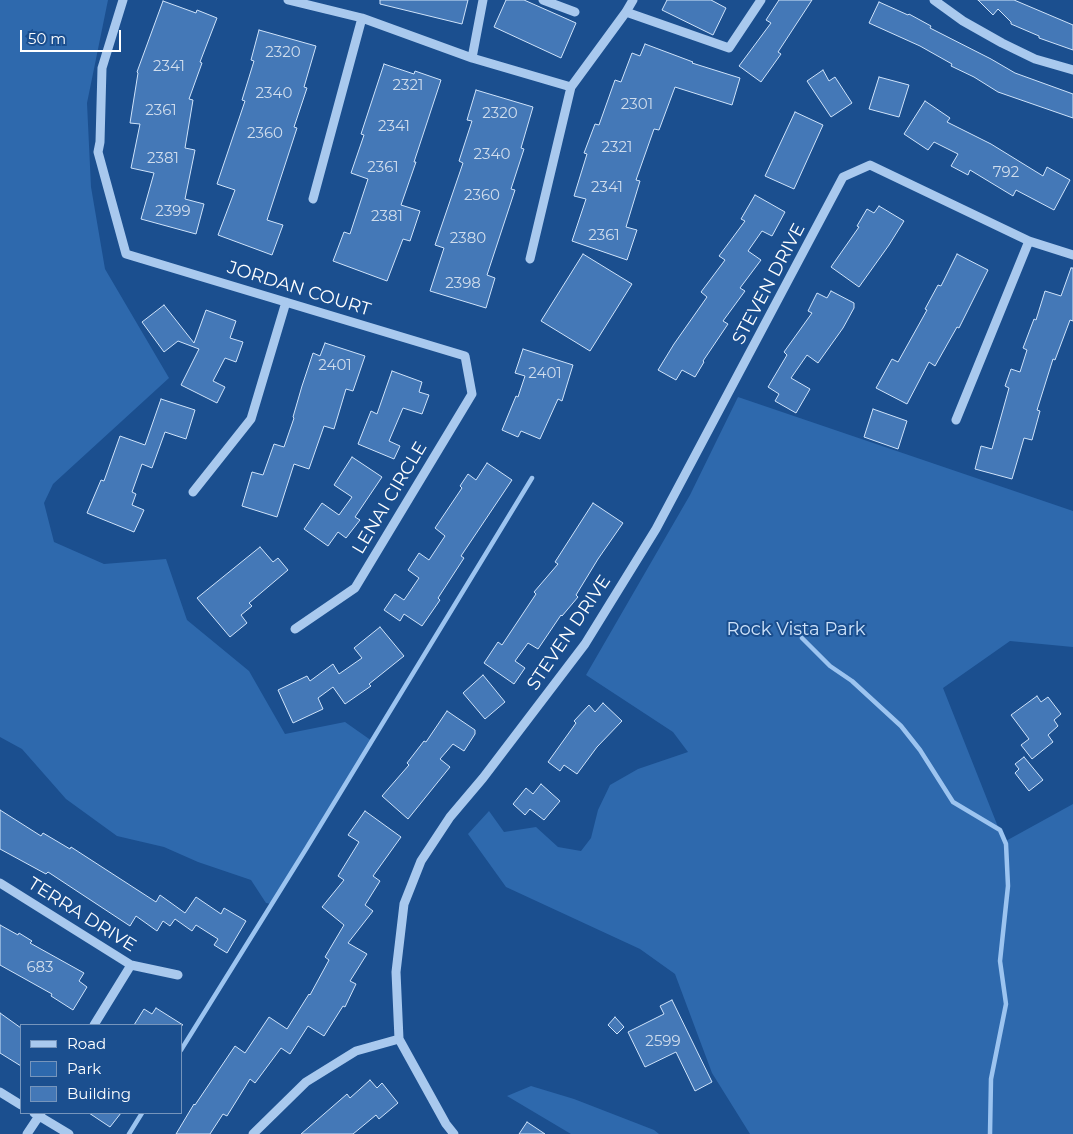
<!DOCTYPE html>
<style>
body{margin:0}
#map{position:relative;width:1073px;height:1134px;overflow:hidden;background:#1b4f8f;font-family:Montserrat,sans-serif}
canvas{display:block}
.legend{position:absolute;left:20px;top:1024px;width:162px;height:90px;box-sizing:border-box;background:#1b4f8f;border:1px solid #7695bc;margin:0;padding:6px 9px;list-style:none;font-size:15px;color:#fff}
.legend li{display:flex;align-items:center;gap:10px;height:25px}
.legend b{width:25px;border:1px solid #7695bc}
.scale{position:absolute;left:20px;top:30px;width:101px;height:22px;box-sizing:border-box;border:2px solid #fff;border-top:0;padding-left:6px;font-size:15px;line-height:18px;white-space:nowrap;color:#fff;-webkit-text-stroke:4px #1b4f8f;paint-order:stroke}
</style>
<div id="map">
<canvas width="1073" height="1134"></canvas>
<ul class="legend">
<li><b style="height:6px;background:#a9c9ee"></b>Road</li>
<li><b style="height:14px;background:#2e69ad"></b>Park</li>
<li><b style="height:14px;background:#4478b7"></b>Building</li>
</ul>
<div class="scale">50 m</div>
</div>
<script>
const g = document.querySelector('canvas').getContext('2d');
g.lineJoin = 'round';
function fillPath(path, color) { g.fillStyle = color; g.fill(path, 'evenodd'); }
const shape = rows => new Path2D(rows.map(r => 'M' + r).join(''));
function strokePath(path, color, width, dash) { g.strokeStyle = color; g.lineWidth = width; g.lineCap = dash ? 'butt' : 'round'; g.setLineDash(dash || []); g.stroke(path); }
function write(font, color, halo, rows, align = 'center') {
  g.font = font + ' Montserrat,sans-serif'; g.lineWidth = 4; g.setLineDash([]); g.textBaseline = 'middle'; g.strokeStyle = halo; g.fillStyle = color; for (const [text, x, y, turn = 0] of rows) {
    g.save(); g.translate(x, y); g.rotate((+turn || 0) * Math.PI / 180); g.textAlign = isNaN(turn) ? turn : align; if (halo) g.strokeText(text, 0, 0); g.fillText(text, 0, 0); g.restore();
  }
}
const green = shape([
 [0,0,108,0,87,103,91,187,105,269,169,378,53,484,44,503,54,542,104,564,166,559,187,620,249,671,285,734,345,722,372,741,272,904,266,903,251,880,198,862,164,847,117,836,66,799,22,749,0,737],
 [738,397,1073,511,1073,647,1010,641,943,688,1004,842,1073,804,1073,1134,750,1134,712,1073,675,974,640,949,506,887,468,834,489,811,504,832,536,827,558,847,581,851,591,838,598,810,610,785,638,769,688,752,673,732,586,675,690,495],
 [531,1086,574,1099,654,1130,659,1134,571,1134,507,1096]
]);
const stream = shape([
 [802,638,830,666,852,681,901,726,920,750,953,802,1000,830,1006,844,1008,886,1000,961,1006,1004,991,1079,990,1134],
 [181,1050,306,849,532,478],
 [129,1134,142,1113]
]);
const building = shape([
 [380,0,468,0,462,24,380,4,380,0],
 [506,0,524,0,576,23,561,58,494,27,506,0],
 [667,0,711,0,726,8,713,35,662,10,667,0],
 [779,0,812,0,778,52,781,54,761,82,739,66,771,23,766,20,779,0],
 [978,0,1014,0,1073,25,1073,50,1039,38,1039,36,1011,24,1011,22,998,9,993,15,978,0],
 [163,1,196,13,197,10,217,18,200,62,202,63,189,99,193,100,185,148,195,150,185,199,204,204,196,234,141,219,154,173,131,168,140,124,130,123,138,73,137,72,163,1],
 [879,2,908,15,909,14,931,26,930,28,991,59,1015,73,1073,94,1073,118,998,92,974,77,951,66,952,64,920,46,869,23,879,2],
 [259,30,316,46,304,87,307,88,294,127,297,128,267,220,283,225,272,255,218,235,235,190,217,184,245,101,242,100,254,61,251,60,259,30],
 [645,44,693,62,692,63,740,78,732,105,675,87,659,130,654,129,636,180,640,181,626,227,637,230,627,260,572,241,586,199,574,196,587,154,584,153,595,124,599,125,615,80,621,82,632,53,640,56,645,44],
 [384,64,414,74,415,71,441,80,414,162,416,162,401,205,420,211,410,241,403,239,387,281,333,261,344,232,350,234,368,179,351,173,364,135,361,134,384,64],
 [823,70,829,81,835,77,852,103,831,117,807,81,823,70],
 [879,77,909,85,899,117,869,109,879,77],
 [476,90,533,107,521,148,524,149,511,189,515,190,487,275,495,278,486,308,430,291,444,248,435,245,463,163,459,161,472,121,467,120,476,90],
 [925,101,950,118,947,122,991,144,1043,176,1047,167,1070,180,1054,210,1016,190,1013,196,970,170,968,175,951,166,958,154,934,142,928,150,904,134,925,101],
 [795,112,823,125,794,189,765,176,795,112],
 [755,195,785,212,772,236,762,231,748,251,761,260,740,288,745,291,723,321,728,324,703,361,704,362,695,377,682,370,676,380,658,370,674,344,707,297,701,292,725,260,719,256,745,221,741,219,755,195],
 [879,206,904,221,889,245,859,287,831,267,859,227,857,226,867,209,874,213,879,206],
 [583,254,632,284,590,351,541,321,583,254],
 [957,254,988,270,959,328,957,327,935,366,929,362,907,404,876,388,892,359,898,362,927,310,925,309,938,285,941,286,957,254],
 [1071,268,1073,268,1073,321,1070,320,1055,360,1053,359,1037,410,1040,411,1032,440,1024,438,1012,479,975,469,981,446,992,449,1009,388,1005,386,1011,369,1020,372,1027,350,1023,348,1034,319,1036,320,1045,291,1061,296,1071,268],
 [831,291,854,303,854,308,843,328,818,363,807,355,791,378,810,389,796,413,775,401,779,394,768,387,787,355,784,352,812,313,808,311,817,293,827,298,831,291],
 [164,305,194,343,206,310,236,321,230,338,243,342,236,362,225,358,213,381,225,387,217,403,181,385,199,349,178,341,164,352,142,322,164,305],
 [325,343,365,356,353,391,346,389,334,429,324,426,309,469,294,464,277,517,242,506,252,472,263,475,274,444,284,447,294,418,293,417,302,386,313,353,320,356,325,343],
 [523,349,573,365,562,401,558,399,540,439,521,431,518,437,502,430,516,396,518,397,525,376,515,373,523,349],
 [392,371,422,382,419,392,429,395,422,414,403,408,389,441,400,446,394,459,358,444,371,411,377,414,392,371],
 [161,399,195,410,186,439,165,432,152,468,142,464,132,492,136,494,132,505,144,510,134,532,87,513,101,480,104,481,120,436,145,445,161,399],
 [873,409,907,421,898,449,864,437,873,409],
 [352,457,382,477,355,517,360,520,346,538,338,532,328,546,304,529,322,503,339,515,352,497,334,485,352,457],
 [487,463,512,480,461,556,464,558,438,598,440,600,422,626,404,614,400,621,384,610,395,594,404,600,419,578,408,570,419,553,429,560,445,536,435,528,462,488,460,486,468,474,476,480,487,463],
 [593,503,623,523,598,559,576,595,578,597,562,616,561,615,538,649,528,643,515,661,525,668,514,684,484,663,498,642,502,645,536,594,534,592,558,564,555,562,593,503],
 [260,547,273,562,278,558,288,570,249,603,252,606,241,615,247,623,230,637,197,598,260,547],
 [380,627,404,656,369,684,371,686,345,704,333,687,318,698,323,709,293,723,278,690,307,676,310,681,333,664,339,674,362,658,354,648,380,627],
 [483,675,505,702,485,719,463,693,483,675],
 [1037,696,1041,702,1048,697,1061,714,1054,720,1058,726,1048,735,1053,742,1032,759,1021,745,1029,739,1011,715,1037,696],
 [603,703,622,721,597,747,577,774,564,765,560,771,548,762,576,723,574,721,589,705,595,712,603,703],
 [447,711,475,730,475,734,464,751,453,744,440,759,450,767,408,819,382,796,409,765,407,763,424,741,426,742,447,711],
 [1024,757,1043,780,1029,791,1015,773,1019,769,1015,764,1024,757],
 [541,784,560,801,544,820,530,809,525,815,513,804,526,788,533,794,541,784],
 [0,810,41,836,43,833,70,849,71,847,156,902,160,895,185,913,196,897,221,914,224,908,246,921,227,953,214,945,218,939,196,925,192,931,175,919,170,926,163,921,157,931,136,916,130,926,48,872,46,874,0,849,0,810],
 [365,811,401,837,373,876,380,881,365,905,373,911,348,943,367,954,350,981,356,984,345,1007,343,1006,324,1036,308,1026,290,1054,281,1048,255,1083,250,1079,227,1116,223,1114,210,1134,176,1134,194,1104,195,1105,235,1046,245,1053,269,1017,287,1029,309,994,310,995,329,960,325,957,344,925,322,907,344,880,338,876,359,842,348,835,365,811],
 [0,925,18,935,19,933,32,941,30,943,84,973,79,981,87,987,73,1010,51,996,52,994,0,965,0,925],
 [672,1000,712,1082,695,1091,676,1052,645,1067,628,1032,664,1014,660,1006,672,1000],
 [156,1008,183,1025,134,1025,144,1009,152,1014,156,1008],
 [0,1013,21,1028,21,1066,0,1053,0,1013],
 [615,1017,624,1027,617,1034,608,1025,615,1017],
 [370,1080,377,1088,382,1083,398,1103,379,1119,376,1115,353,1134,301,1134,347,1094,350,1098,370,1080],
 [89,1113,121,1113,110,1127,89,1113],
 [527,1122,545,1134,519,1134,527,1122]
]);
const minor = shape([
 [123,0,102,68,100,142,98,152,126,254,465,356,472,394,355,588,295,629],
 [288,0,362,18,472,58,571,87],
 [543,0,575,12],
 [934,0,963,21,1002,43,1035,59,1073,70],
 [626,12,729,48,761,0],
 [472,58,483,0],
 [313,199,362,18],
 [530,259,571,87,626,12,633,0],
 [956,420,1029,241],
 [193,492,251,419,286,302],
 [0,883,131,965,178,975],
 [94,1025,131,965],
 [0,1092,21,1105],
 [34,1113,69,1134],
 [27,1134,41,1113],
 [253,1134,306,1082,356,1051,399,1039],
 [454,1134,446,1124,399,1039,396,972,404,904,421,861,450,817,483,778,585,644,656,529,843,177,870,165,1029,241,1073,255]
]);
const numberNames = [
 ["2320",283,53],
 ["2341",169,67],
 ["2321",408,86],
 ["2340",274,94],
 ["2301",637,105],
 ["2361",161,111],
 ["2320",500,114],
 ["2341",394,127],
 ["2360",265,134],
 ["2321",617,148],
 ["2340",492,155],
 ["2381",163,159],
 ["2361",383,168],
 ["792",1006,173],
 ["2341",607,188],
 ["2360",482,196],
 ["2399",173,212],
 ["2381",387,217],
 ["2361",604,236],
 ["2380",468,239],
 ["2398",463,284],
 ["2401",335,366],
 ["2401",545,374],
 ["683",40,968],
 ["2599",663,1042]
];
const streetNames = [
 ["STEVEN DRIVE",769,284,-62],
 ["JORDAN COURT",299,289,17],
 ["LENAI CIRCLE",390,498,-59],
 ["STEVEN DRIVE",569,633,-56],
 ["TERRA DRIVE",82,915,32]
];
const parkNames = [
 ["Rock Vista Park",796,630]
];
fillPath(green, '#2e69ad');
strokePath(stream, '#9cc4f0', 4.5);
fillPath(building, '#4478b7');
strokePath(building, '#cfe3fa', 1);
strokePath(minor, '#a9c9ee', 9);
write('15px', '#d0dded', null, numberNames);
write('18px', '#fff', '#1b4f8f', streetNames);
write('18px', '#cfe3fa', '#1b4f8f', parkNames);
</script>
